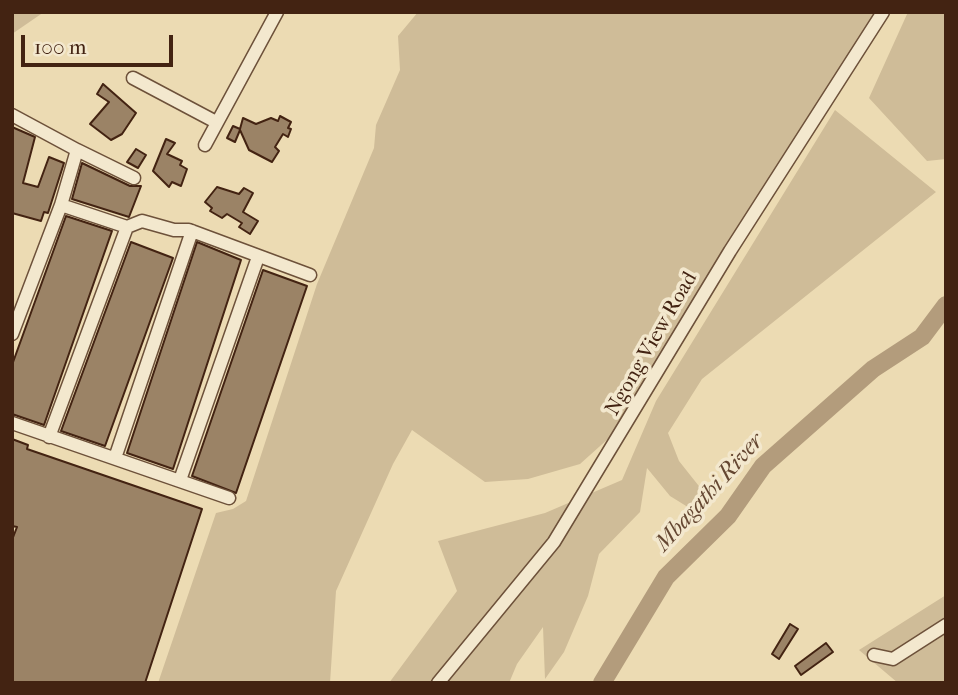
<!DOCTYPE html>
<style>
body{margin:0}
#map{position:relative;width:958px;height:695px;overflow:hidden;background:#ecdbb3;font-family:"IM FELL French Canon",serif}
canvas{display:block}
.frame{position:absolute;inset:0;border:14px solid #432312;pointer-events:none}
.scale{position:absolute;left:21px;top:35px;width:152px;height:32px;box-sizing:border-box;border:4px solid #432312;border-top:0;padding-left:9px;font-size:21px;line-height:24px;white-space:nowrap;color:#432312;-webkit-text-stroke:5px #f3e8ce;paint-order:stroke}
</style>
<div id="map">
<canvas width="958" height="695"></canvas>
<div class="frame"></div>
<div class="scale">100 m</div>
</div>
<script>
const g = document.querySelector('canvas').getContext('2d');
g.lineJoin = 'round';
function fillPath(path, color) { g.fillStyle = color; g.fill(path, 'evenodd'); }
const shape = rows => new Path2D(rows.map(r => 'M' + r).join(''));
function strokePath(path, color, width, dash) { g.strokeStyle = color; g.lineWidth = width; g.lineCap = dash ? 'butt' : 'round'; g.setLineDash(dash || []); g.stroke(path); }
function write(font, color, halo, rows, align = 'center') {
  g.font = font + ' "IM FELL French Canon",serif'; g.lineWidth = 7; g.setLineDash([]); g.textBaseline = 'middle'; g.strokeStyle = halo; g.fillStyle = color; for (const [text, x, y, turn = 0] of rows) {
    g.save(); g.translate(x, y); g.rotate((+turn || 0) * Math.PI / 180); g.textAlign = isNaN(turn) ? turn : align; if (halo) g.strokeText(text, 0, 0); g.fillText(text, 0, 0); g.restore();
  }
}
const green = shape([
 [12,12,44,12,12,34],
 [418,12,875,12,609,438,580,464,528,479,485,482,412,430,393,464,336,591,330,683,158,683,216,513,233,509,246,501,317,284,374,148,376,125,400,70,398,36],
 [908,12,946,12,946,159,927,161,869,98],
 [835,110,936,192,702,379,668,433,679,461,706,495,691,509,670,496,647,468,640,512,599,554,588,596,564,652,545,679,543,627,517,664,509,683,389,683,457,591,438,541,545,513,622,480,656,401],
 [946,595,946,683,898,683,859,650]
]);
const river = shape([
 [602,683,666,577,728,516,763,466,873,369,922,337,946,305]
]);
const building = shape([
 [103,84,136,113,122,134,111,140,90,124,109,102,97,94,103,84],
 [280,116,291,122,288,128,291,129,288,137,283,134,275,147,279,151,272,162,249,150,240,130,235,142,227,138,233,126,240,129,243,118,256,124,271,118,278,121,280,116],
 [12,127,35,137,23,183,38,187,49,157,64,163,48,213,44,212,41,221,12,213,12,127],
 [166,139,175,143,167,154,182,161,180,165,187,169,181,186,172,182,169,187,153,171,166,139],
 [136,149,146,155,138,168,127,162,136,149],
 [82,163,130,186,141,186,129,217,72,199,82,163],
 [217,187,239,194,244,188,253,193,243,212,258,221,250,234,239,227,242,223,227,214,222,218,210,211,212,208,205,202,217,187],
 [66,216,112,231,44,425,12,414,12,365,66,216],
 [131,242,173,258,105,446,61,431,131,242],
 [197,242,241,260,173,469,127,453,197,242],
 [263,270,307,286,236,493,192,476,263,270],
 [12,439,28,445,27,449,202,509,145,683,12,683,12,540,17,527,12,526,12,439],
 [790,624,798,629,779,659,772,654,790,624],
 [826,643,833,652,801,675,795,666,826,643]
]);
const minor = shape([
 [133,78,216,122],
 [12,115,77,150],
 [205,145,277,12],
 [61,205,127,227,142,221,174,230,189,230,310,275],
 [12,334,61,205,77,150,134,178],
 [12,423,229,498],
 [49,437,127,227],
 [115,458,192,231],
 [180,480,258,257],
 [874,655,893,659,946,625],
 [438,683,554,542,730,251,883,12]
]);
const streetNames = [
 ["Ngong View Road",652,344,-60]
];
const waterNames = [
 ["Mbagathi River",710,493,-48]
];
fillPath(green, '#cfbc98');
strokePath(river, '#b39c7c', 18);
fillPath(building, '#9b8366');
strokePath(building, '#432312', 2);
strokePath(minor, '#6d513a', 15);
strokePath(minor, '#f3e8ce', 12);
write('21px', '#432312', '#f3e8ce', streetNames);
write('italic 23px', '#654732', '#f3e8ce', waterNames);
</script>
